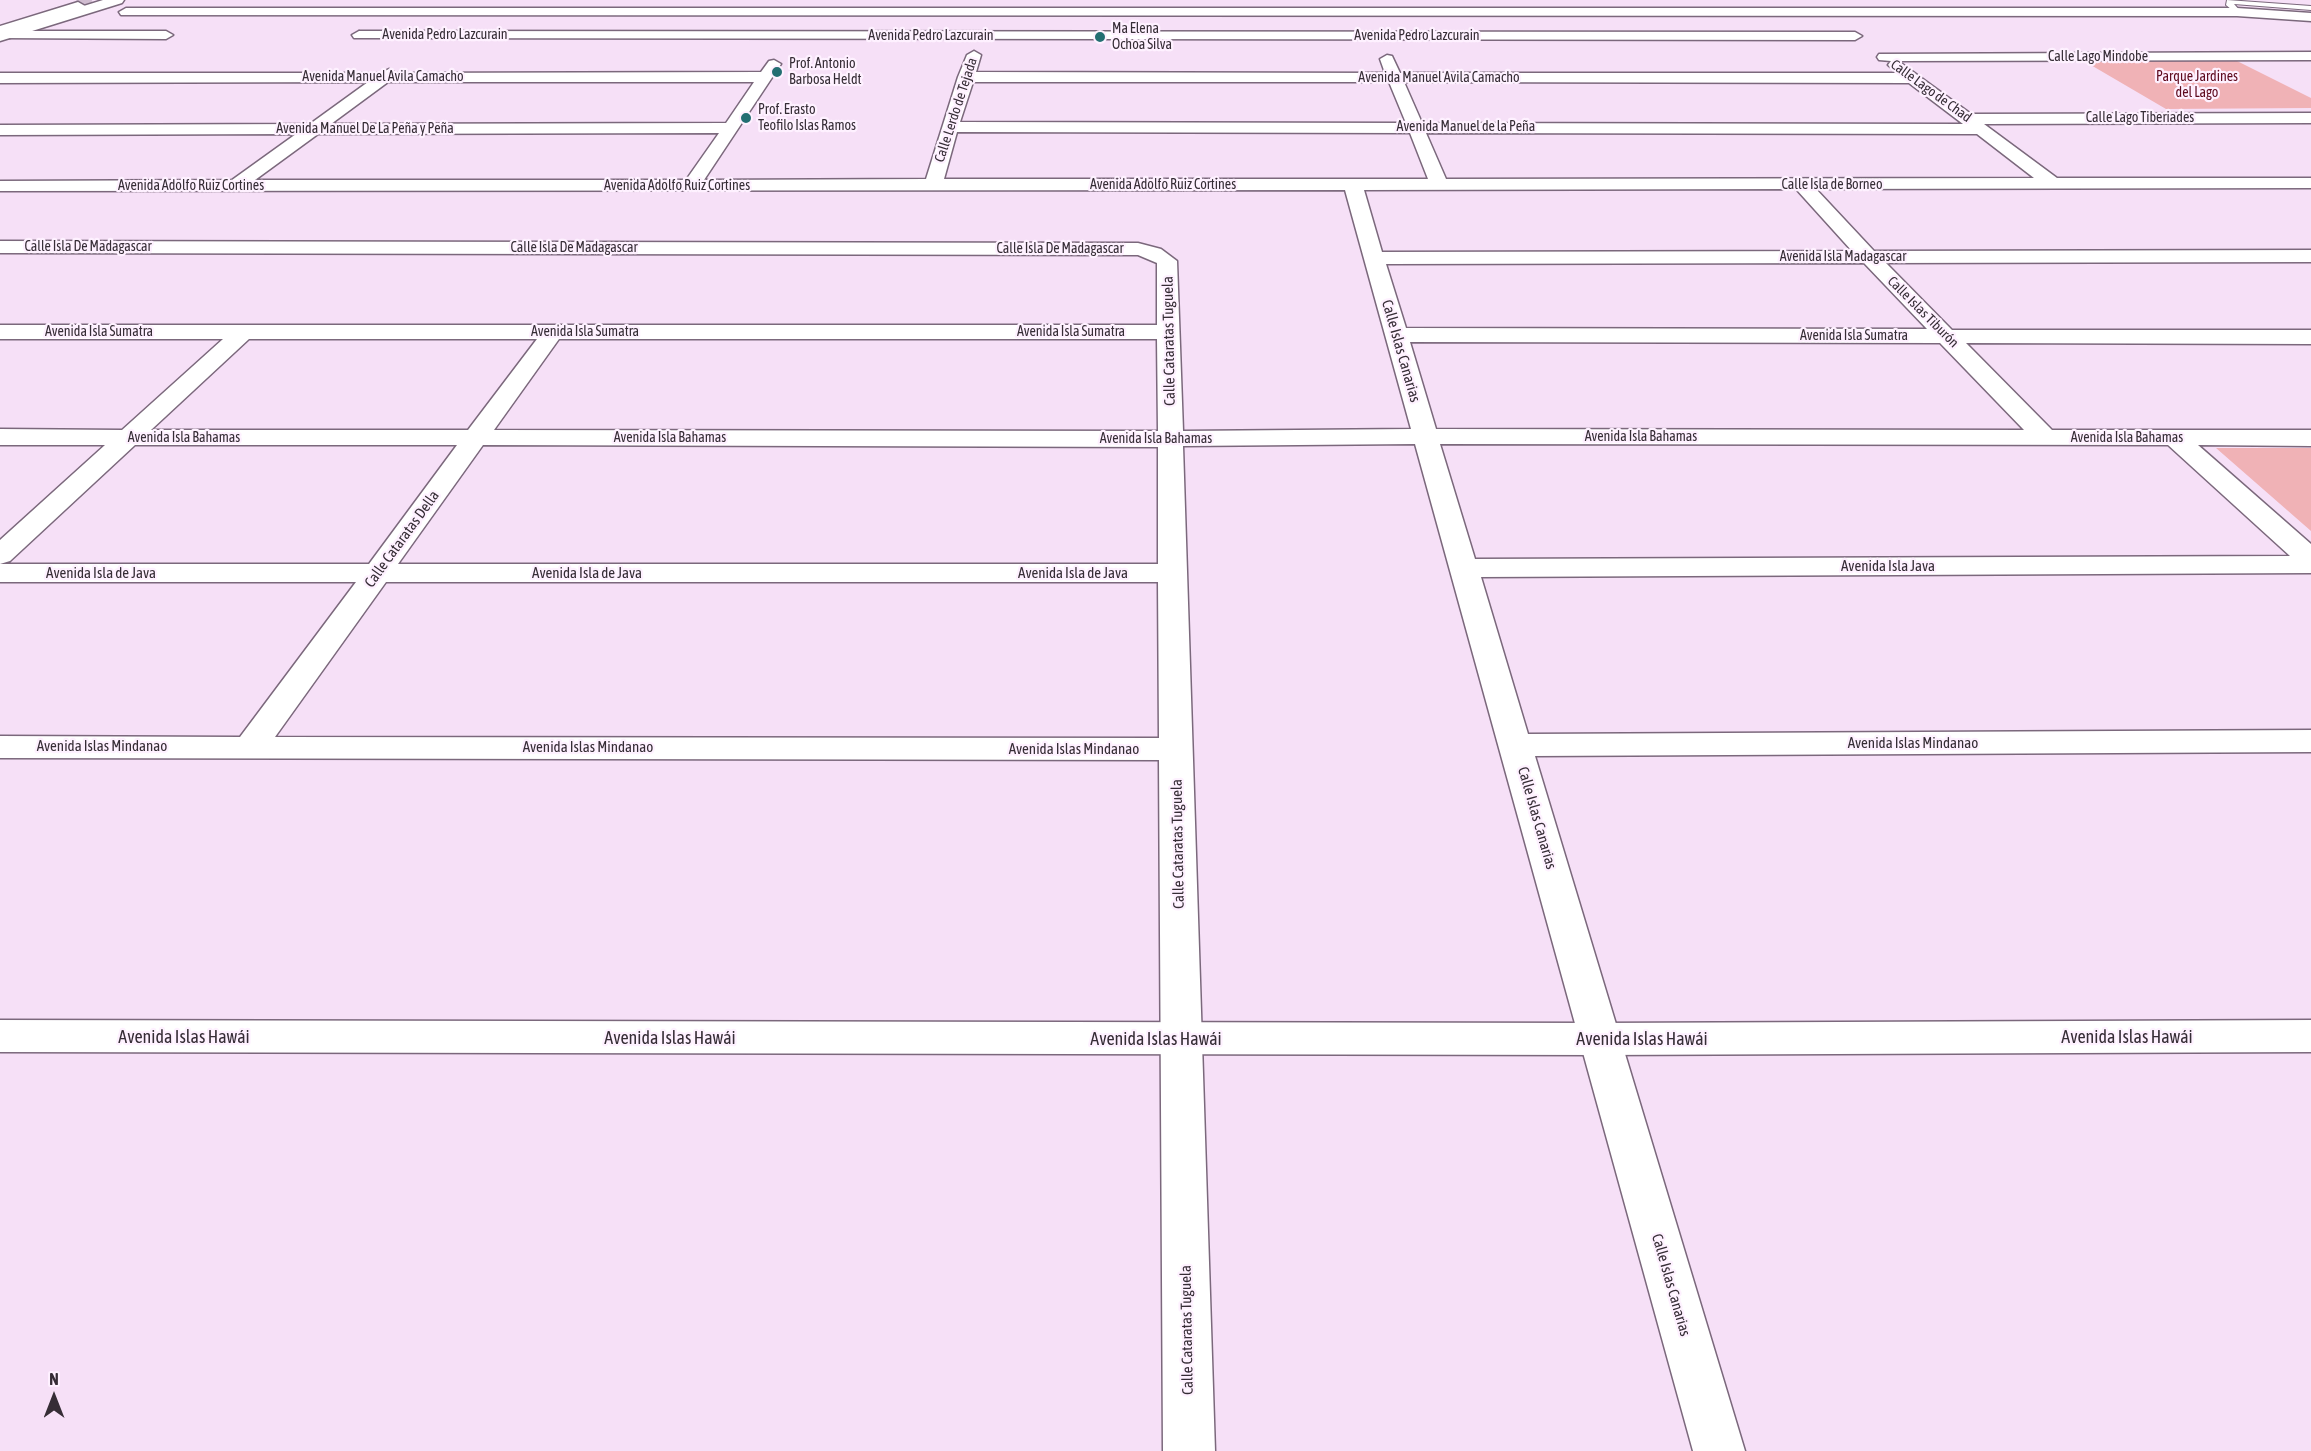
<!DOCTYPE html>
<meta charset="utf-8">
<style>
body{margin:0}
#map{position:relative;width:2311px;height:1451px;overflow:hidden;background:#f6e0f7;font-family:"Asap Condensed",sans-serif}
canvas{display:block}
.north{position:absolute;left:24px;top:1367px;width:60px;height:60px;-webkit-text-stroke:4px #fef1ff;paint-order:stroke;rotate:0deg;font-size:16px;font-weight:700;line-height:24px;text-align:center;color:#362d36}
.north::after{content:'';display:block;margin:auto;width:21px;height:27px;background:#362d36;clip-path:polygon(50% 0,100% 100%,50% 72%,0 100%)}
</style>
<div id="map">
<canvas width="2311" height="1451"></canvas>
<div class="north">N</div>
</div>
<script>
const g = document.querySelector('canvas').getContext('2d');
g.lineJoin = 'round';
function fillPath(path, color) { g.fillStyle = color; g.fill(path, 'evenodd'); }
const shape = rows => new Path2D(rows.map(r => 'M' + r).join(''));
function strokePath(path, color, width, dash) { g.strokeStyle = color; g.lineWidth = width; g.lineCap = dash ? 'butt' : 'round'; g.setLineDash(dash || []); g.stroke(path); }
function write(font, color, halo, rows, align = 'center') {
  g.font = font + ' "Asap Condensed",sans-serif'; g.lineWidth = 4.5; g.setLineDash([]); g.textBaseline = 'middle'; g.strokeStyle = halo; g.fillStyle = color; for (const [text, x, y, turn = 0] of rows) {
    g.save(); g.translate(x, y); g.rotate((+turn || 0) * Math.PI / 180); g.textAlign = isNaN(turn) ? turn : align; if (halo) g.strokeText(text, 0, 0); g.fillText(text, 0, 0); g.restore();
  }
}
const green = shape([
 [2084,61,2237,61,2311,98,2311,108,2166,109],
 [2216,448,2311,448,2311,531]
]);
const primaryTunnel = shape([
 [78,6,98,0]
]);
const lane = shape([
 [2227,0,2311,6,2311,10,2234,4,2241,12,2237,14,2226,5,2227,0]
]);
const street = shape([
 [126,8,2237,8,2311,13,2311,21,2237,16,121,15,119,12,126,8],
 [6,31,166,31,173,35,166,39,1,38,0,33,6,31],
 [359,31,1855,32,1862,36,1855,40,354,38,352,35,359,31],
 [974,51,981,55,976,72,1385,73,1380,59,1387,55,1392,56,1400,73,1897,73,1888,65,1891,61,1879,60,1877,57,1879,54,2311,52,2311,60,1898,61,1971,114,2311,113,2311,123,1984,124,2057,178,2311,178,2311,188,1816,189,1874,251,2311,250,2311,262,1886,263,1952,330,2311,330,2311,344,1966,343,2052,430,2311,430,2311,446,2198,445,2311,544,2311,573,1481,577,1528,734,2311,730,2311,752,1535,756,1745,1451,1693,1451,1415,444,1183,446,1215,1451,1163,1451,1159,760,0,758,0,736,240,737,356,582,0,582,0,564,369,564,457,445,135,445,10,561,0,564,0,540,105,445,0,445,0,429,122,430,223,339,0,339,0,325,1157,325,1157,263,1138,255,0,253,0,241,1138,243,1161,249,1177,261,1183,431,1411,429,1345,190,0,191,0,181,232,180,296,134,0,135,0,125,310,124,368,82,0,83,0,73,381,73,389,69,396,73,761,72,769,61,774,60,781,64,704,180,926,179,958,77,967,55,974,51],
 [388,82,754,82,726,123,331,124,388,82],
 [973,82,1389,82,1406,123,960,122,973,82],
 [1404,82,1909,83,1963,124,1422,123,1404,82],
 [957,132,1410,133,1428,179,944,179,957,132],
 [719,133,686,180,255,180,318,134,719,133],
 [1426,133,1977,134,2034,178,1446,179,1426,133],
 [1796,189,1852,251,1382,252,1364,190,1796,189],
 [1864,263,1927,329,1406,328,1386,264,1864,263],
 [249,339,537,339,468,430,151,430,249,339],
 [559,339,1157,339,1158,431,494,430,559,339],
 [1410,342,1940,343,2024,430,1436,429,1410,342],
 [1440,444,2168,445,2290,556,1475,559,1440,444],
 [483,445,1158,447,1158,564,398,564,483,445],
 [386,582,1158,582,1159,738,275,737,386,582]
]);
const secondary = shape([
 [103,0,124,0,122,3,0,41,0,32,103,0],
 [0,1020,1600,1023,2311,1020,2311,1052,1600,1055,0,1052,0,1020]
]);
const primary = shape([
 [78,2,85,6,83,9,0,35,0,26,78,2]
]);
const markers = [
 [1100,37,6,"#236f72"],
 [777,72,6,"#236f72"],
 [746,118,6,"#236f72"]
];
const farPoinames = [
 ["Ma Elena",1112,29],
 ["Ochoa Silva",1112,45],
 ["Prof. Antonio",789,64],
 ["Barbosa Heldt",789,80],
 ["Prof. Erasto",758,110],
 ["Teofilo Islas Ramos",758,126]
];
const farStreetnames = [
 ["Avenida Pedro Lazcurain",445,35],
 ["Avenida Pedro Lazcurain",931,36],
 ["Avenida Pedro Lazcurain",1417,36],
 ["Calle Lago Mindobe",2098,57],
 ["Avenida Manuel Avila Camacho",383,77],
 ["Avenida Manuel Avila Camacho",1439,78],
 ["Calle Lago de Chad",1931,91,36],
 ["Calle Lerdo de Tejada",956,110,-72],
 ["Calle Lago Tiberiades",2140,118],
 ["Avenida Manuel de la Peña",1466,127],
 ["Avenida Manuel De La Peña y Peña",365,129],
 ["Avenida Adolfo Ruiz Cortines",1163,185],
 ["Calle Isla de Borneo",1832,185],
 ["Avenida Adolfo Ruiz Cortines",191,186],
 ["Avenida Adolfo Ruiz Cortines",677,186],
 ["Calle Isla De Madagascar",88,247],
 ["Calle Isla De Madagascar",574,248],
 ["Calle Isla De Madagascar",1060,249],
 ["Avenida Isla Madagascar",1843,257],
 ["Calle Islas Tiburón",1923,312,45],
 ["Avenida Isla Sumatra",99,332],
 ["Avenida Isla Sumatra",585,332],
 ["Avenida Isla Sumatra",1071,332],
 ["Avenida Isla Sumatra",1854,336],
 ["Avenida Isla Bahamas",1641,437],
 ["Avenida Isla Bahamas",184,438],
 ["Avenida Isla Bahamas",670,438],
 ["Avenida Isla Bahamas",2127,438],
 ["Avenida Isla Bahamas",1156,439]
];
const farParknames = [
 ["Parque Jardines",2197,77],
 ["del Lago",2197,93]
];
const streetNames = [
 ["Calle Cataratas Tuguela",1169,341,-91],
 ["Calle Islas Canarias",1401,351,74],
 ["Calle Cataratas Della",402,539,-54],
 ["Avenida Isla Java",1888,566],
 ["Avenida Isla de Java",101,573],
 ["Avenida Isla de Java",587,573],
 ["Avenida Isla de Java",1073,573],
 ["Avenida Islas Mindanao",1913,743],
 ["Avenida Islas Mindanao",102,746],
 ["Avenida Islas Mindanao",588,747],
 ["Avenida Islas Mindanao",1074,749],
 ["Calle Islas Canarias",1537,818,74],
 ["Calle Cataratas Tuguela",1178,844,-91],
 ["Calle Islas Canarias",1671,1285,74],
 ["Calle Cataratas Tuguela",1187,1330,-91]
];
const nearStreetnames = [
 ["Avenida Islas Hawái",184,1037],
 ["Avenida Islas Hawái",2127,1037],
 ["Avenida Islas Hawái",670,1038],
 ["Avenida Islas Hawái",1156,1039],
 ["Avenida Islas Hawái",1642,1039]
];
fillPath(green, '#f0b2b6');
strokePath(primaryTunnel, '#d0bcd0', 15, [15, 8]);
strokePath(lane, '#7b687c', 2);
strokePath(street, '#7b687c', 3);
strokePath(secondary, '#7b687c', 3);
strokePath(primary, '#7b687c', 3);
fillPath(lane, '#fff');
fillPath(street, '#fff');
fillPath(secondary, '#fff');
fillPath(primary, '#fff');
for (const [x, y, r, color] of markers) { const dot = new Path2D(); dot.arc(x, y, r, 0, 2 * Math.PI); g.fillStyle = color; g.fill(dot); strokePath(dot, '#fef1ff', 2); }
write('14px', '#362d36', '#fef1ff', farPoinames, 'left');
write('14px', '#362d36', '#fef1ff', farStreetnames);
write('14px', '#5e0a1e', '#fef1ff', farParknames);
write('15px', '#362d36', '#fef1ff', streetNames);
write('18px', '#362d36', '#fef1ff', nearStreetnames);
</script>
